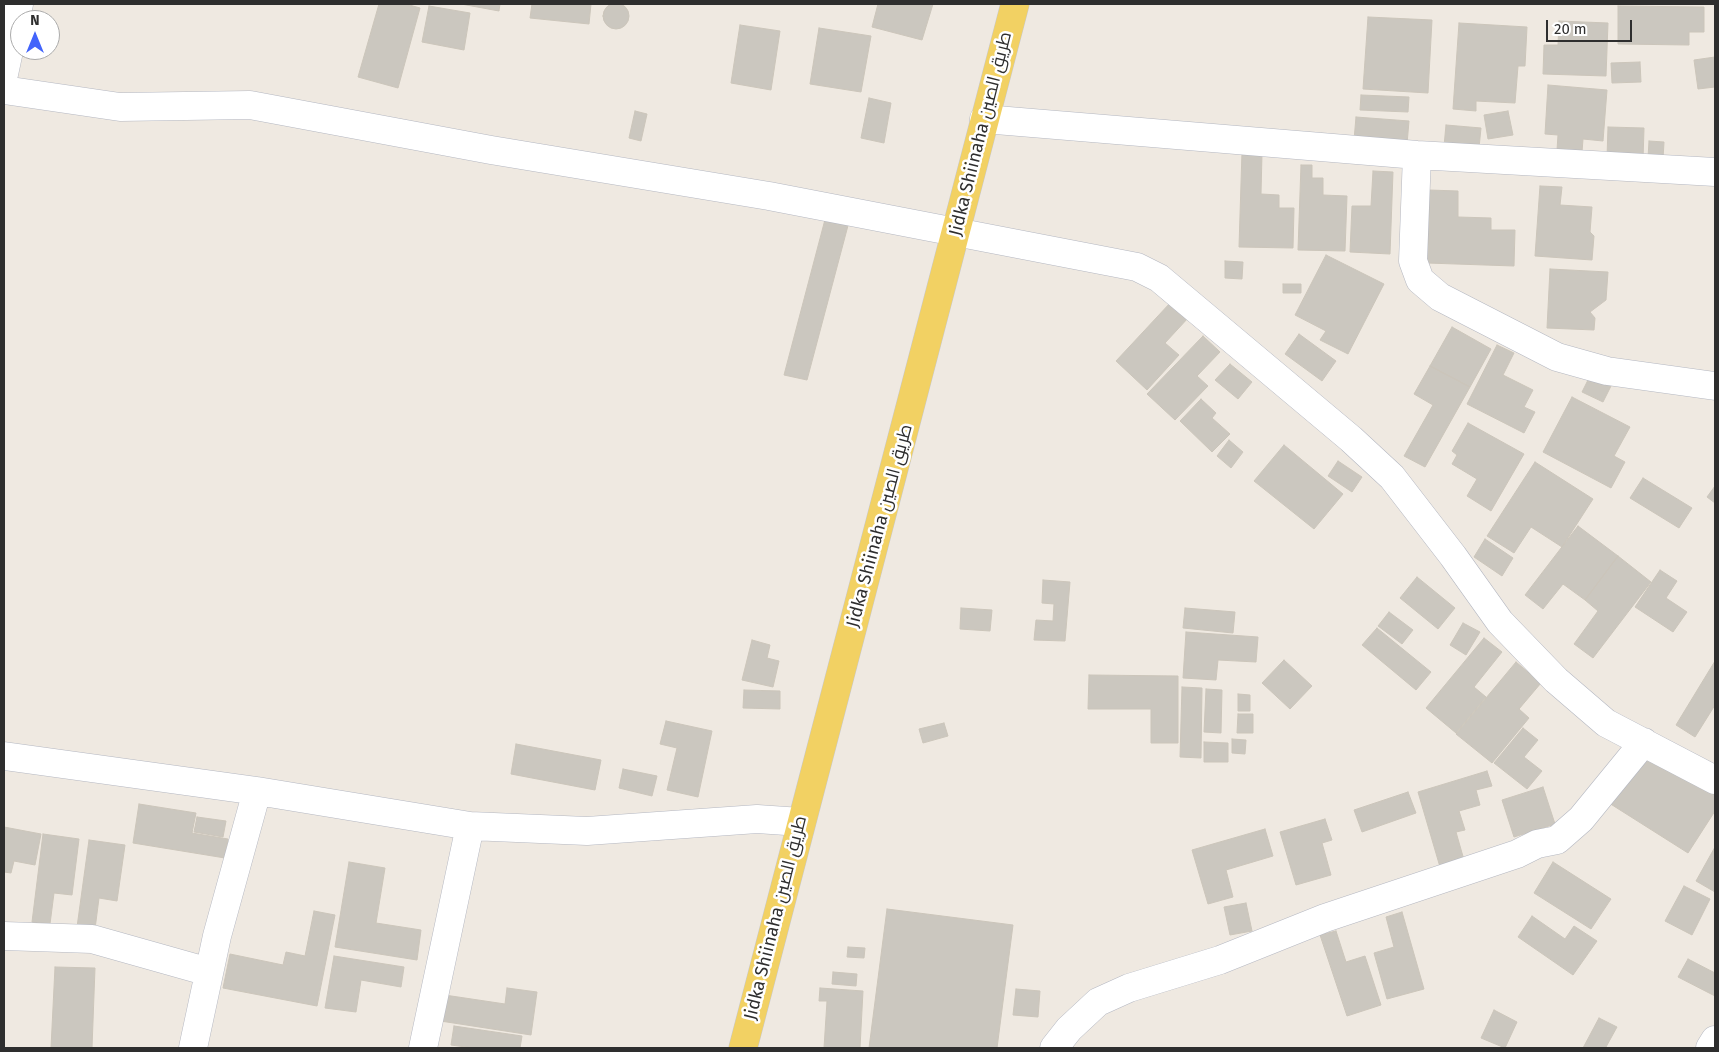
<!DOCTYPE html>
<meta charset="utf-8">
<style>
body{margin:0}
#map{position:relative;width:1719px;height:1052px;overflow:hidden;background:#efe9e1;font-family:"Fira Sans",sans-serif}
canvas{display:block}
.frame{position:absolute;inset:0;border:5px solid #2e2e2e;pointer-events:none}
.north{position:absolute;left:10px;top:10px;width:50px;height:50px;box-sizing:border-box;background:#fff;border:1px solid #ababab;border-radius:50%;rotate:0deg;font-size:14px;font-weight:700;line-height:20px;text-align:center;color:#2e2e2e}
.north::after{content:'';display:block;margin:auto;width:18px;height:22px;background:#4264fb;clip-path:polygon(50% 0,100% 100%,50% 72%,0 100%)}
.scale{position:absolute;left:1546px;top:20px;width:86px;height:22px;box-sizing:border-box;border:2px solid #2e2e2e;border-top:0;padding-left:6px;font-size:15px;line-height:18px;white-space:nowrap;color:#2e2e2e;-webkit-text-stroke:4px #fff;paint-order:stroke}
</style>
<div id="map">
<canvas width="1719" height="1052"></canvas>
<div class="frame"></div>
<div class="north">N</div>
<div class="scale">20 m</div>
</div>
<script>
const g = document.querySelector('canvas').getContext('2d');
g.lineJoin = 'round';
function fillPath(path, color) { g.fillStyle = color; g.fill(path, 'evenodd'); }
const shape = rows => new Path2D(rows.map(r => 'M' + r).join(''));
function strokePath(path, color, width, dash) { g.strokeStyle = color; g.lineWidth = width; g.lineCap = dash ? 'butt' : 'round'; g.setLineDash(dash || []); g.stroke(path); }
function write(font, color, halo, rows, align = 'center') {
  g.font = font + ' "Fira Sans",Cairo,sans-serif'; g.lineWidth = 5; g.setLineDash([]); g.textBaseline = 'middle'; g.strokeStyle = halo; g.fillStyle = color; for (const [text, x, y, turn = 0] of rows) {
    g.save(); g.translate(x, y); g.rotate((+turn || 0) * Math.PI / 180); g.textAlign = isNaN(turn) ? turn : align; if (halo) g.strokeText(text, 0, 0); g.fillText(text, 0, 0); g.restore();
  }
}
const building = shape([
 '603 16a13 13 0 1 1 26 0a13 13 0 1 1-26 0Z',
 [379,4,406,4,420,8,398,88,358,77,379,4],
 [461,4,500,4,499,11,461,4],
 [532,4,591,4,589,24,530,18,532,4],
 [878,4,933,4,922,40,872,27,878,4],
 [429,6,470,13,464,50,422,42,429,6],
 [1618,6,1704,7,1704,32,1689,32,1689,45,1618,44,1618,6],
 [1368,17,1432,20,1428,93,1363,89,1368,17],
 [1559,21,1608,23,1606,76,1543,74,1544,45,1558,45,1559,21],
 [1459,23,1527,27,1525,66,1518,66,1515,103,1476,101,1476,111,1453,109,1459,23],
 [740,25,780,31,771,90,731,83,740,25],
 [819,28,871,36,861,92,810,84,819,28],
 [1715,57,1715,87,1698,89,1694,60,1715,57],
 [1640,62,1641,82,1612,83,1611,63,1640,62],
 [1548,85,1607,90,1603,141,1583,139,1582,152,1557,150,1558,135,1545,134,1548,85],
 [1361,95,1409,97,1408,112,1360,110,1361,95],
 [869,98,891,103,884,143,861,138,869,98],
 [635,111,647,114,641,141,629,138,635,111],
 [1508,111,1513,135,1488,139,1484,115,1508,111],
 [1356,117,1409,121,1407,144,1354,140,1356,117],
 [1446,125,1481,128,1479,148,1444,146,1446,125],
 [1608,127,1644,128,1643,160,1607,158,1608,127],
 [1649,141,1664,142,1663,159,1648,158,1649,141],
 [1242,152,1262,153,1261,194,1279,195,1279,208,1294,208,1293,248,1239,247,1242,152],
 [1301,165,1312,165,1312,178,1323,178,1323,195,1347,196,1345,251,1298,250,1301,165],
 [1373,171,1393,172,1390,254,1350,252,1352,206,1371,206,1373,171],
 [1540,186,1562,187,1560,205,1592,207,1590,232,1594,236,1592,260,1535,256,1540,186],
 [1429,190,1458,191,1458,217,1491,218,1491,230,1515,230,1514,266,1427,263,1429,190],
 [827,212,850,218,807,380,784,375,827,212],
 [1326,255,1384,284,1348,354,1320,340,1326,331,1295,315,1326,255],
 [1225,261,1243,262,1242,279,1225,278,1225,261],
 [1550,269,1608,272,1606,300,1590,312,1595,318,1594,330,1547,328,1550,269],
 [1283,284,1301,284,1301,293,1283,293,1283,284],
 [1171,302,1189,317,1165,343,1179,355,1147,390,1116,361,1171,302],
 [1452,327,1491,349,1470,387,1430,366,1452,327],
 [1299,334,1336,361,1322,381,1285,354,1299,334],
 [1203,336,1220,352,1197,376,1208,386,1175,420,1147,394,1203,336],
 [1497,345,1514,353,1503,375,1533,390,1524,407,1535,412,1524,433,1467,404,1497,345],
 [1230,364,1252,382,1238,399,1215,380,1230,364],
 [1430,366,1470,387,1425,467,1404,456,1433,405,1414,394,1430,366],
 [1590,376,1611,386,1603,402,1582,392,1590,376],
 [1572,397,1630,427,1614,456,1625,462,1611,488,1543,452,1572,397],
 [1201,399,1216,413,1212,418,1230,434,1212,452,1180,421,1201,399],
 [1468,423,1524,454,1491,511,1467,496,1477,479,1452,464,1457,455,1452,451,1468,423],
 [1229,440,1243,452,1231,468,1217,456,1229,440],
 [1284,445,1343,494,1314,529,1254,481,1284,445],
 [1338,461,1362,477,1352,492,1328,476,1338,461],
 [1535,462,1593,499,1562,547,1531,527,1514,553,1487,536,1535,462],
 [1643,478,1692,508,1679,528,1630,498,1643,478],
 [1715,486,1715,503,1707,497,1715,486],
 [1578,526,1618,556,1585,600,1563,584,1543,609,1525,595,1578,526],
 [1485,539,1513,558,1502,576,1474,557,1485,539],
 [1618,556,1651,582,1593,658,1574,644,1598,611,1585,600,1618,556],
 [1660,570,1677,581,1666,598,1687,612,1673,632,1635,607,1660,570],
 [1417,577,1455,608,1438,629,1400,598,1417,577],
 [1043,580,1070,582,1065,641,1034,640,1036,620,1053,621,1054,604,1042,603,1043,580],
 [961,608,992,610,990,631,960,629,961,608],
 [1185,608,1235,612,1233,633,1183,628,1185,608],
 [1389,612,1413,630,1402,644,1378,626,1389,612],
 [1463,623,1480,632,1466,655,1450,645,1463,623],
 [1377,628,1431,672,1416,690,1362,645,1377,628],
 [1186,632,1258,637,1256,662,1218,660,1216,680,1183,678,1186,632],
 [1484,638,1502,652,1474,687,1486,697,1456,733,1426,708,1484,638],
 [752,640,770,645,767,658,779,661,773,687,742,680,752,640],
 [1284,660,1312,686,1290,709,1262,683,1284,660],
 [1715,661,1715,705,1695,737,1676,725,1715,661],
 [1516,662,1541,683,1519,709,1529,718,1492,763,1456,734,1516,662],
 [1089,675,1178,676,1178,743,1151,743,1151,709,1088,709,1089,675],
 [1182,687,1202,688,1201,758,1180,757,1182,687],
 [1206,689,1222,690,1221,733,1204,732,1206,689],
 [744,690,780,691,780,709,743,708,744,690],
 [1238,694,1250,695,1250,711,1238,711,1238,694],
 [1238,714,1253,714,1253,733,1237,733,1238,714],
 [666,721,712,731,698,797,667,790,677,748,660,744,666,721],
 [944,723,948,736,923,743,919,729,944,723],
 [1523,728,1538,740,1524,757,1542,771,1527,789,1494,763,1523,728],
 [1232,739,1246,740,1245,754,1232,753,1232,739],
 [1204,742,1228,743,1228,762,1204,762,1204,742],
 [516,744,601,760,595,790,511,774,516,744],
 [1644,748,1715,793,1715,811,1688,853,1609,803,1644,748],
 [623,769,657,776,652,796,619,788,623,769],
 [1487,771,1492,786,1476,790,1480,805,1459,811,1465,830,1456,832,1464,860,1440,867,1418,792,1487,771],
 [1543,787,1555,824,1514,837,1502,800,1543,787],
 [1408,792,1416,813,1362,832,1354,810,1408,792],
 [139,804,196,813,192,833,228,839,225,858,133,843,139,804],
 [197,817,226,821,223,837,194,832,197,817],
 [1325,819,1332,840,1322,843,1331,875,1296,885,1280,832,1325,819],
 [4,827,41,834,35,865,14,861,11,873,4,872,4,827],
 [1265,829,1273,856,1226,870,1233,897,1208,904,1192,850,1265,829],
 [43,834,79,839,72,895,54,893,50,924,32,922,43,834],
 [89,840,125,845,117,901,99,898,95,929,77,927,89,840],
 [1715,847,1715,892,1696,881,1715,847],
 [349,862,385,868,376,923,421,930,417,960,335,947,349,862],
 [1553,862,1611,899,1591,929,1534,893,1553,862],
 [1684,886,1710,899,1692,935,1665,921,1684,886],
 [1246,903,1252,931,1230,935,1224,907,1246,903],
 [887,909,1013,925,997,1048,869,1048,887,909],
 [314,911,335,915,317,1006,223,988,230,954,283,965,286,952,305,956,314,911],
 [1402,912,1424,989,1387,999,1374,953,1394,947,1386,917,1402,912],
 [1532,916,1565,939,1574,926,1597,941,1573,975,1518,937,1532,916],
 [1336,931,1346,962,1365,956,1381,1005,1347,1016,1320,935,1336,931],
 [848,947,865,948,864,958,847,957,848,947],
 [334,956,404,967,401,987,361,980,356,1012,325,1008,334,956],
 [1688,959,1715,973,1715,996,1678,977,1688,959],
 [55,967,95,968,92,1048,51,1048,55,967],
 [833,972,857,974,856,986,832,984,833,972],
 [507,988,537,992,531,1035,434,1020,438,994,505,1004,507,988],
 [820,988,863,991,860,1048,824,1048,827,1001,819,1001,820,988],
 [1016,989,1040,991,1038,1017,1013,1015,1016,989],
 [1494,1010,1517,1022,1505,1048,1481,1038,1494,1010],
 [1599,1018,1617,1027,1606,1047,1608,1048,1583,1048,1599,1018],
 [454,1026,522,1036,520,1048,473,1048,451,1045,454,1026]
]);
const minor = shape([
 [4,74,19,4],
 [4,90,120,107,250,105,491,150,769,196,1137,267,1159,278,1351,439,1392,477,1453,556,1500,622,1556,680,1606,723,1715,780],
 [984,119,1417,155,1715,172],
 [1417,155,1413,261,1420,280,1440,297,1557,357,1607,371,1715,386],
 [4,756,257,791,470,826,587,831,757,819,801,822],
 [4,936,92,939,209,972],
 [193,1048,217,936,257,791],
 [423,1048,470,826],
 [1054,1048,1069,1029,1098,1002,1129,988,1220,960,1325,918,1517,854,1537,844,1557,840,1581,819,1644,742],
 [1710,1048,1715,1040]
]);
const major = shape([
 [743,1048,1015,4]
]);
const streetNames = [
 ["Jidka Shiinaha طريق الصين",981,134,-76],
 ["Jidka Shiinaha طريق الصين",880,526,-75],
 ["Jidka Shiinaha طريق الصين",776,918,-76]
];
fillPath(building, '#cbc7bf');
strokePath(building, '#cbc5ba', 1);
strokePath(minor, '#b4b7c1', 29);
strokePath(major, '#c9c9c9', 29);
strokePath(minor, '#fff', 28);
strokePath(major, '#f2d163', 28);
write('18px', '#2e2e2e', '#fff', streetNames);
</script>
